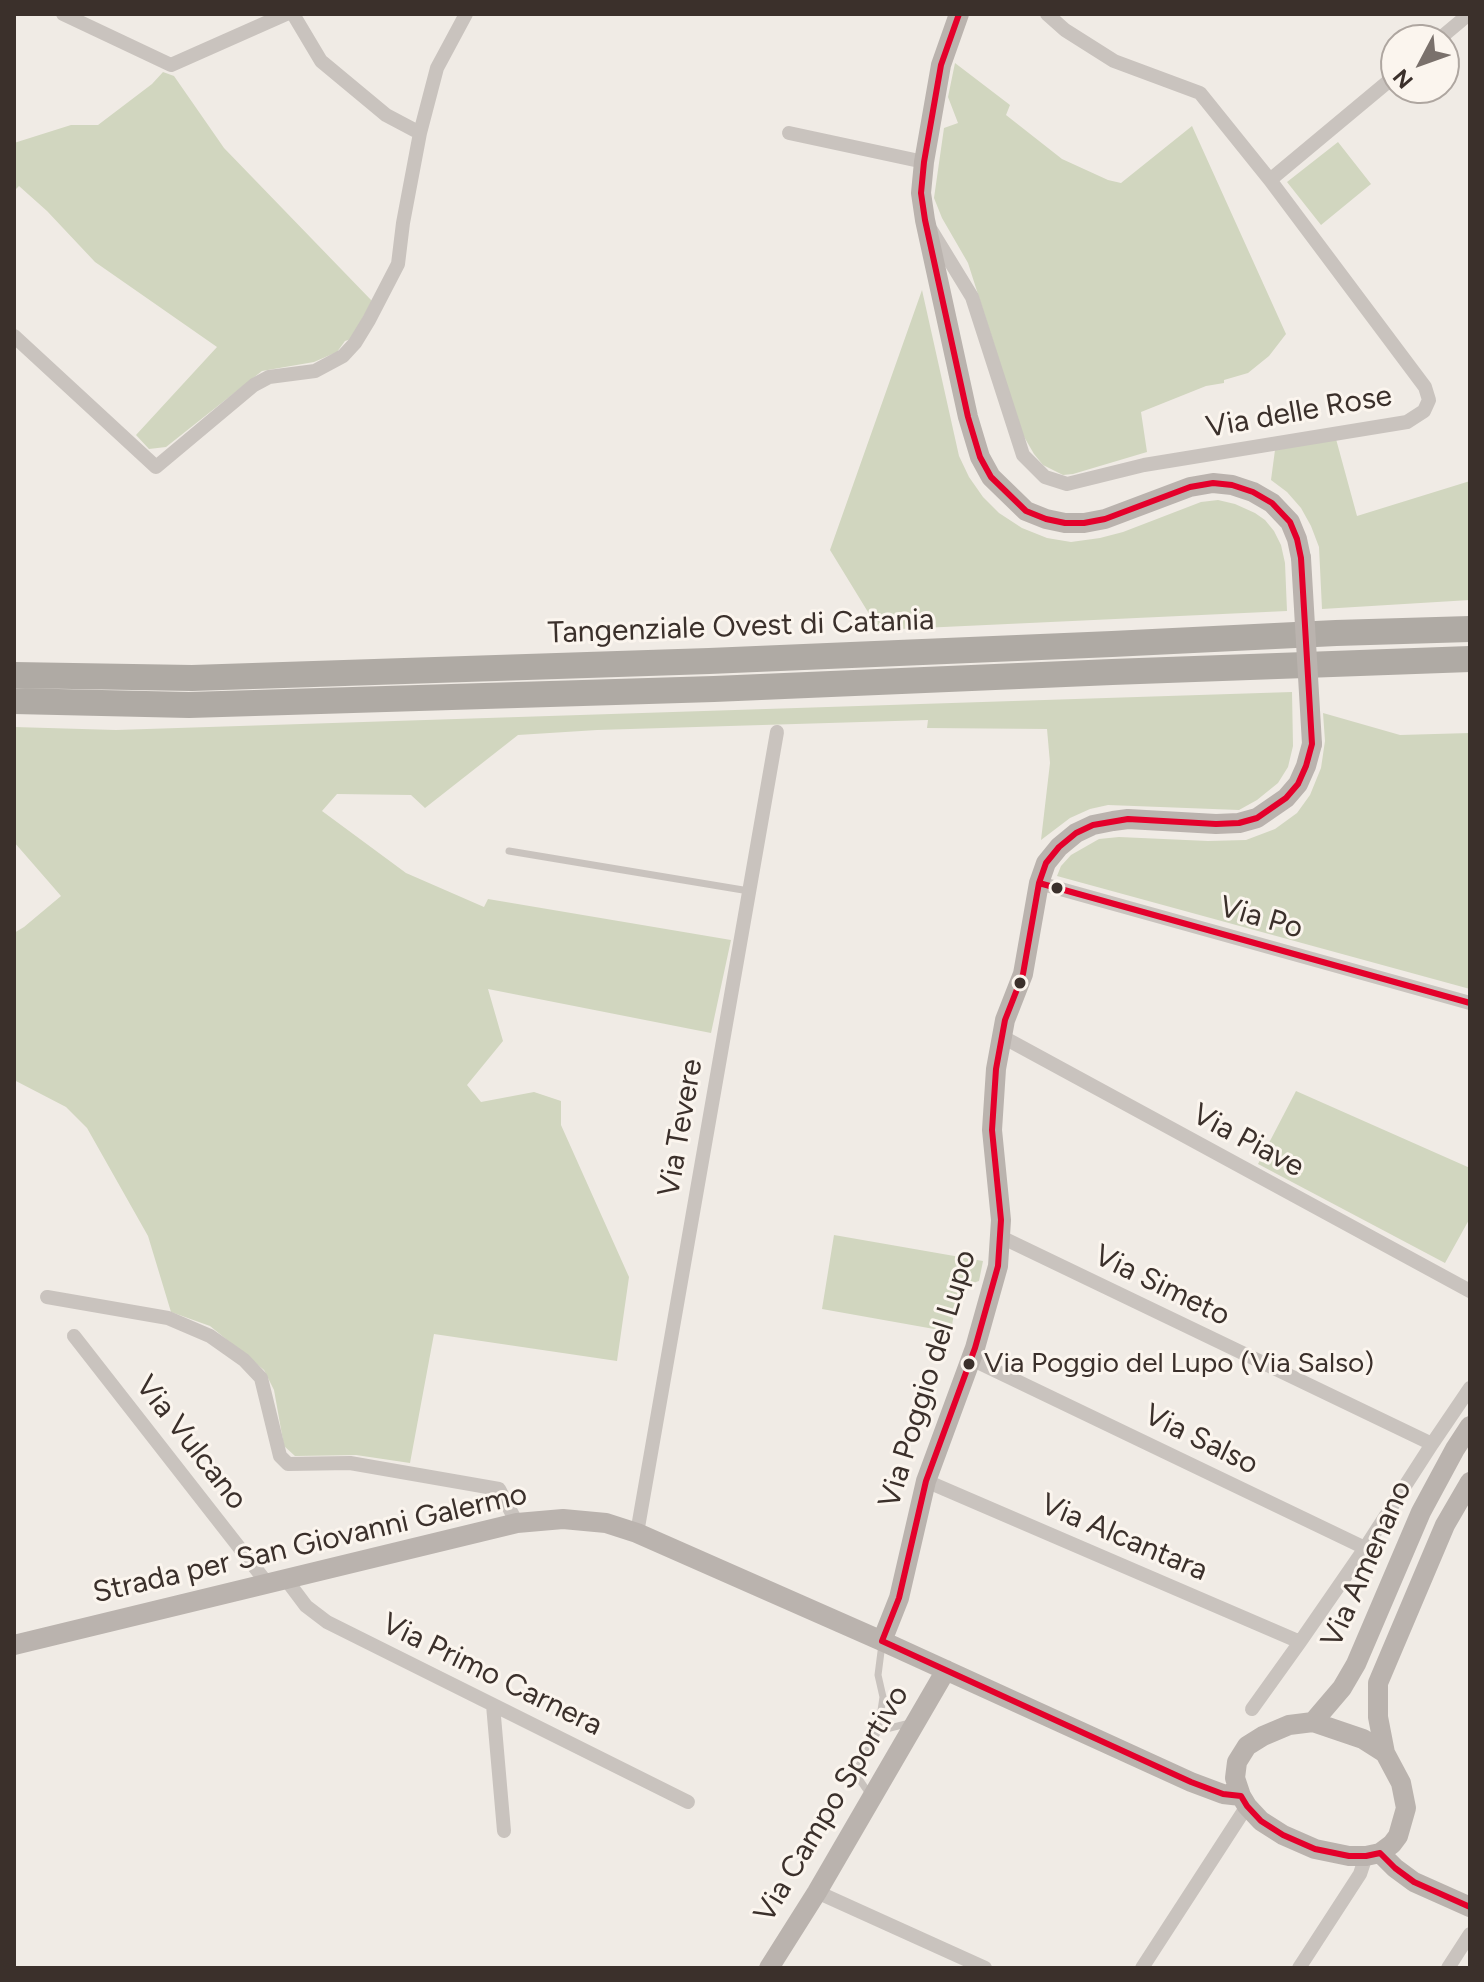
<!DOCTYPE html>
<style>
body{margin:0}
#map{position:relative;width:1484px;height:1982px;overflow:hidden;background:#f0ebe5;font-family:Figtree,sans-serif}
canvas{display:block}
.frame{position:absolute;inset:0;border:16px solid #3b302b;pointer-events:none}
.north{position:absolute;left:1380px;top:24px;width:80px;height:80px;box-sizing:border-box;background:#fbf5ee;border:2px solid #aea6a0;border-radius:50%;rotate:229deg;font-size:22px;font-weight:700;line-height:32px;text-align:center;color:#3b302b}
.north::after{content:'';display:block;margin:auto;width:28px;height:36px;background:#7a716c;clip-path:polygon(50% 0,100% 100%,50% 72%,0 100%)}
</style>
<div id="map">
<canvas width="1484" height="1982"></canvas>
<div class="frame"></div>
<div class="north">N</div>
</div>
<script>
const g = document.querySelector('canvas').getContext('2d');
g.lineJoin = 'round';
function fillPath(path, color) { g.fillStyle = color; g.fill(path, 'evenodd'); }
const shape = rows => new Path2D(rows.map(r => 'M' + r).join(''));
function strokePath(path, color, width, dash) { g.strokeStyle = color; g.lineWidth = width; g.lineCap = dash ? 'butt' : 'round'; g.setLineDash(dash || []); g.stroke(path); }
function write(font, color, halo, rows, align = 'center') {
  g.font = font + ' Figtree,sans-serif'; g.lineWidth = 6; g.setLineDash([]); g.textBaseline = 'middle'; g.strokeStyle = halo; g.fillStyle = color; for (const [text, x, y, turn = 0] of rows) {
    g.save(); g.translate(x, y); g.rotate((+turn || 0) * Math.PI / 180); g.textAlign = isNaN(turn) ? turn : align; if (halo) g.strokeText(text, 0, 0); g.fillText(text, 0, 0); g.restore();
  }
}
const green = shape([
 [955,63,1010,105,1006,115,1062,159,1108,180,1121,183,1192,126,1286,334,1269,356,1248,373,1224,380,1224,383,1206,386,1141,412,1147,452,1073,474,1063,475,1043,465,1034,454,1023,435,968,263,942,218,934,198,944,128,958,123,948,97],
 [163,72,174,76,224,148,372,301,351,339,345,341,337,352,314,362,262,371,166,447,149,449,136,435,217,347,95,262,47,211,19,186,14,191,14,143,71,125,98,125,152,84],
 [1338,142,1371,184,1321,225,1287,182],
 [922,290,959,456,969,477,983,497,999,513,1022,528,1047,538,1071,542,1100,538,1123,532,1201,502,1218,500,1235,504,1255,513,1265,520,1274,531,1281,545,1285,563,1287,611,879,630,830,550],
 [1336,439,1357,516,1470,481,1470,600,1322,609,1319,547,1311,526,1301,508,1287,492,1271,480,1275,450],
 [1292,692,1293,746,1288,767,1278,783,1257,800,1239,810,1108,805,1090,809,1070,818,1041,840,1050,763,1047,729,927,728,928,720,597,730,518,735,425,808,411,795,337,794,322,811,406,873,484,907,488,899,731,940,711,1033,488,989,503,1041,467,1085,481,1102,534,1092,561,1101,561,1125,629,1277,617,1361,434,1334,410,1463,356,1455,295,1456,284,1446,274,1390,264,1370,210,1326,171,1312,148,1236,87,1128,66,1107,14,1080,14,933,24,927,61,896,14,842,14,727,116,730],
 [1323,713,1400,735,1470,733,1470,989,1057,876,1061,866,1071,855,1099,839,1119,837,1208,841,1246,840,1275,829,1297,813,1310,795,1321,768,1325,741],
 [1296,1091,1470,1168,1470,1218,1445,1263,1258,1164],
 [834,1235,983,1261,979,1281,958,1288,951,1332,822,1309]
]);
const lane = shape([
 [509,851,749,891],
 [878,1731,883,1697,878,1675,882,1644],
 [870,1795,855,1773,878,1731,910,1723]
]);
const street = shape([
 [63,14,171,65,286,14],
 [293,14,321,61,386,115,420,133],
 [1438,40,1469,14],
 [789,133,924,162],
 [1270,180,1396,75],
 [931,230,972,297,1023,455,1045,477,1067,484,1144,465,1407,422,1424,411,1429,400,1425,387,1270,180,1200,93,1114,61,1065,30,1047,14],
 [14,336,156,467,254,385,269,377,315,371,343,356,355,343,369,320,398,264,403,223,420,133,437,68,466,14],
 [1039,883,1470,1003],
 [1001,1036,1470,1291],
 [1001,1237,1432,1444],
 [47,1297,168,1318,210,1336,244,1360,261,1378,280,1456,288,1464,350,1463,499,1489,517,1523],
 [74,1336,267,1583],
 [971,1359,1365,1548],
 [926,1481,1300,1642],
 [637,1533,777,732],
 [285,1578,306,1606,327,1622,688,1802],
 [493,1705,504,1831],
 [1252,1709,1300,1642,1365,1548,1432,1444,1470,1388],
 [817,1892,985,1968],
 [1142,1968,1247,1806],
 [1299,1968,1360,1874,1366,1856],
 [1448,1968,1470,1934]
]);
const secondary = shape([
 [959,14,941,65,924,162,921,193,925,220,968,417,980,457,991,477,1026,511,1046,519,1065,523,1084,523,1105,519,1190,487,1213,483,1232,485,1253,492,1272,503,1290,522,1297,539,1301,558],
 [882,1641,899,1598,926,1481,975,1348,998,1266,1001,1220,992,1130,996,1069,1005,1020,1023,974,1039,883,1046,863,1059,847,1076,833,1093,825,1113,821,1128,819,1216,824,1239,823,1257,818,1286,798,1298,784,1306,766,1312,744],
 [14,1645,517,1523,563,1519,606,1523,637,1533,882,1641,1191,1782,1223,1794,1241,1796],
 [1313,1722,1363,1739,1385,1753,1401,1783,1406,1808,1398,1836,1392,1844,1380,1853,1366,1856,1349,1856,1315,1849,1283,1835,1261,1821,1247,1806,1241,1796,1235,1778,1237,1762,1247,1746,1263,1736,1289,1725,1313,1722],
 [1313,1722,1342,1688,1356,1664,1421,1512,1455,1449,1470,1426],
 [1385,1753,1378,1717,1378,1683,1445,1525,1470,1482],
 [1380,1853,1395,1868,1414,1882,1470,1907],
 [769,1968,817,1892,946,1670]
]);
const highway = shape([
 [14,675,192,678,709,661,1112,644,1336,633,1470,629],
 [14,701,189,705,714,689,1112,672,1470,659]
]);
const secondaryBridge = shape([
 [1301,558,1312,744]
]);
const bus1 = shape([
 [959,14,941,65,924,162,921,193,925,220,968,417,980,457,991,477,1026,511,1046,519,1065,523,1084,523,1105,519,1190,487,1213,483,1232,485,1253,492,1272,503,1290,522,1297,539,1301,558,1312,744,1306,766,1298,784,1286,798,1257,818,1239,823,1216,824,1128,819,1093,825,1076,833,1059,847,1046,863,1039,883,1023,974,1005,1020,996,1069,992,1130,1001,1220,998,1266,975,1348,926,1481,899,1598,882,1641,1191,1782,1223,1794,1241,1796,1247,1806,1261,1821,1283,1835,1315,1849,1349,1856,1366,1856,1380,1853,1395,1868,1414,1882,1470,1907],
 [1039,883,1470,1003]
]);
const markers = [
 [1057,888,7,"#3b302b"],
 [1020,983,7,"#3b302b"],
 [969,1364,7,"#3b302b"]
];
const busNames = [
 ["Via Poggio del Lupo (Via Salso)",984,1364]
];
const streetNames = [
 ["Via delle Rose",1299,412,-10],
 ["Tangenziale Ovest di Catania",741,627,-2],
 ["Via Po",1261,918,16],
 ["Via Tevere",681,1128,-80],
 ["Via Piave",1248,1141,28],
 ["Via Simeto",1162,1286,26],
 ["Via Poggio del Lupo",928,1379,-73],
 ["Via Salso",1201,1440,26],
 ["Via Vulcano",191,1443,52],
 ["Via Alcantara",1124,1538,23],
 ["Strada per San Giovanni Galermo",310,1544,-13],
 ["Via Amenano",1367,1564,-66],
 ["Via Primo Carnera",492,1675,26],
 ["Via Campo Sportivo",832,1804,-59]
];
fillPath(green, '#d1d6bf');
strokePath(lane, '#c9c3be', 7);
strokePath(street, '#c9c3be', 14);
strokePath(secondary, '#bab3ae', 20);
strokePath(highway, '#afaaa4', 26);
strokePath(secondaryBridge, '#bab3ae', 20);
strokePath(bus1, '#e4002b', 6);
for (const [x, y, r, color] of markers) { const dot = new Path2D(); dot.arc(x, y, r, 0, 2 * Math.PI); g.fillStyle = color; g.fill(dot); strokePath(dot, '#fbf5ee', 3); }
write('28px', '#3b302b', '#fbf5ee', busNames, 'left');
write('30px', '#3b302b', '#fbf5ee', streetNames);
</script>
